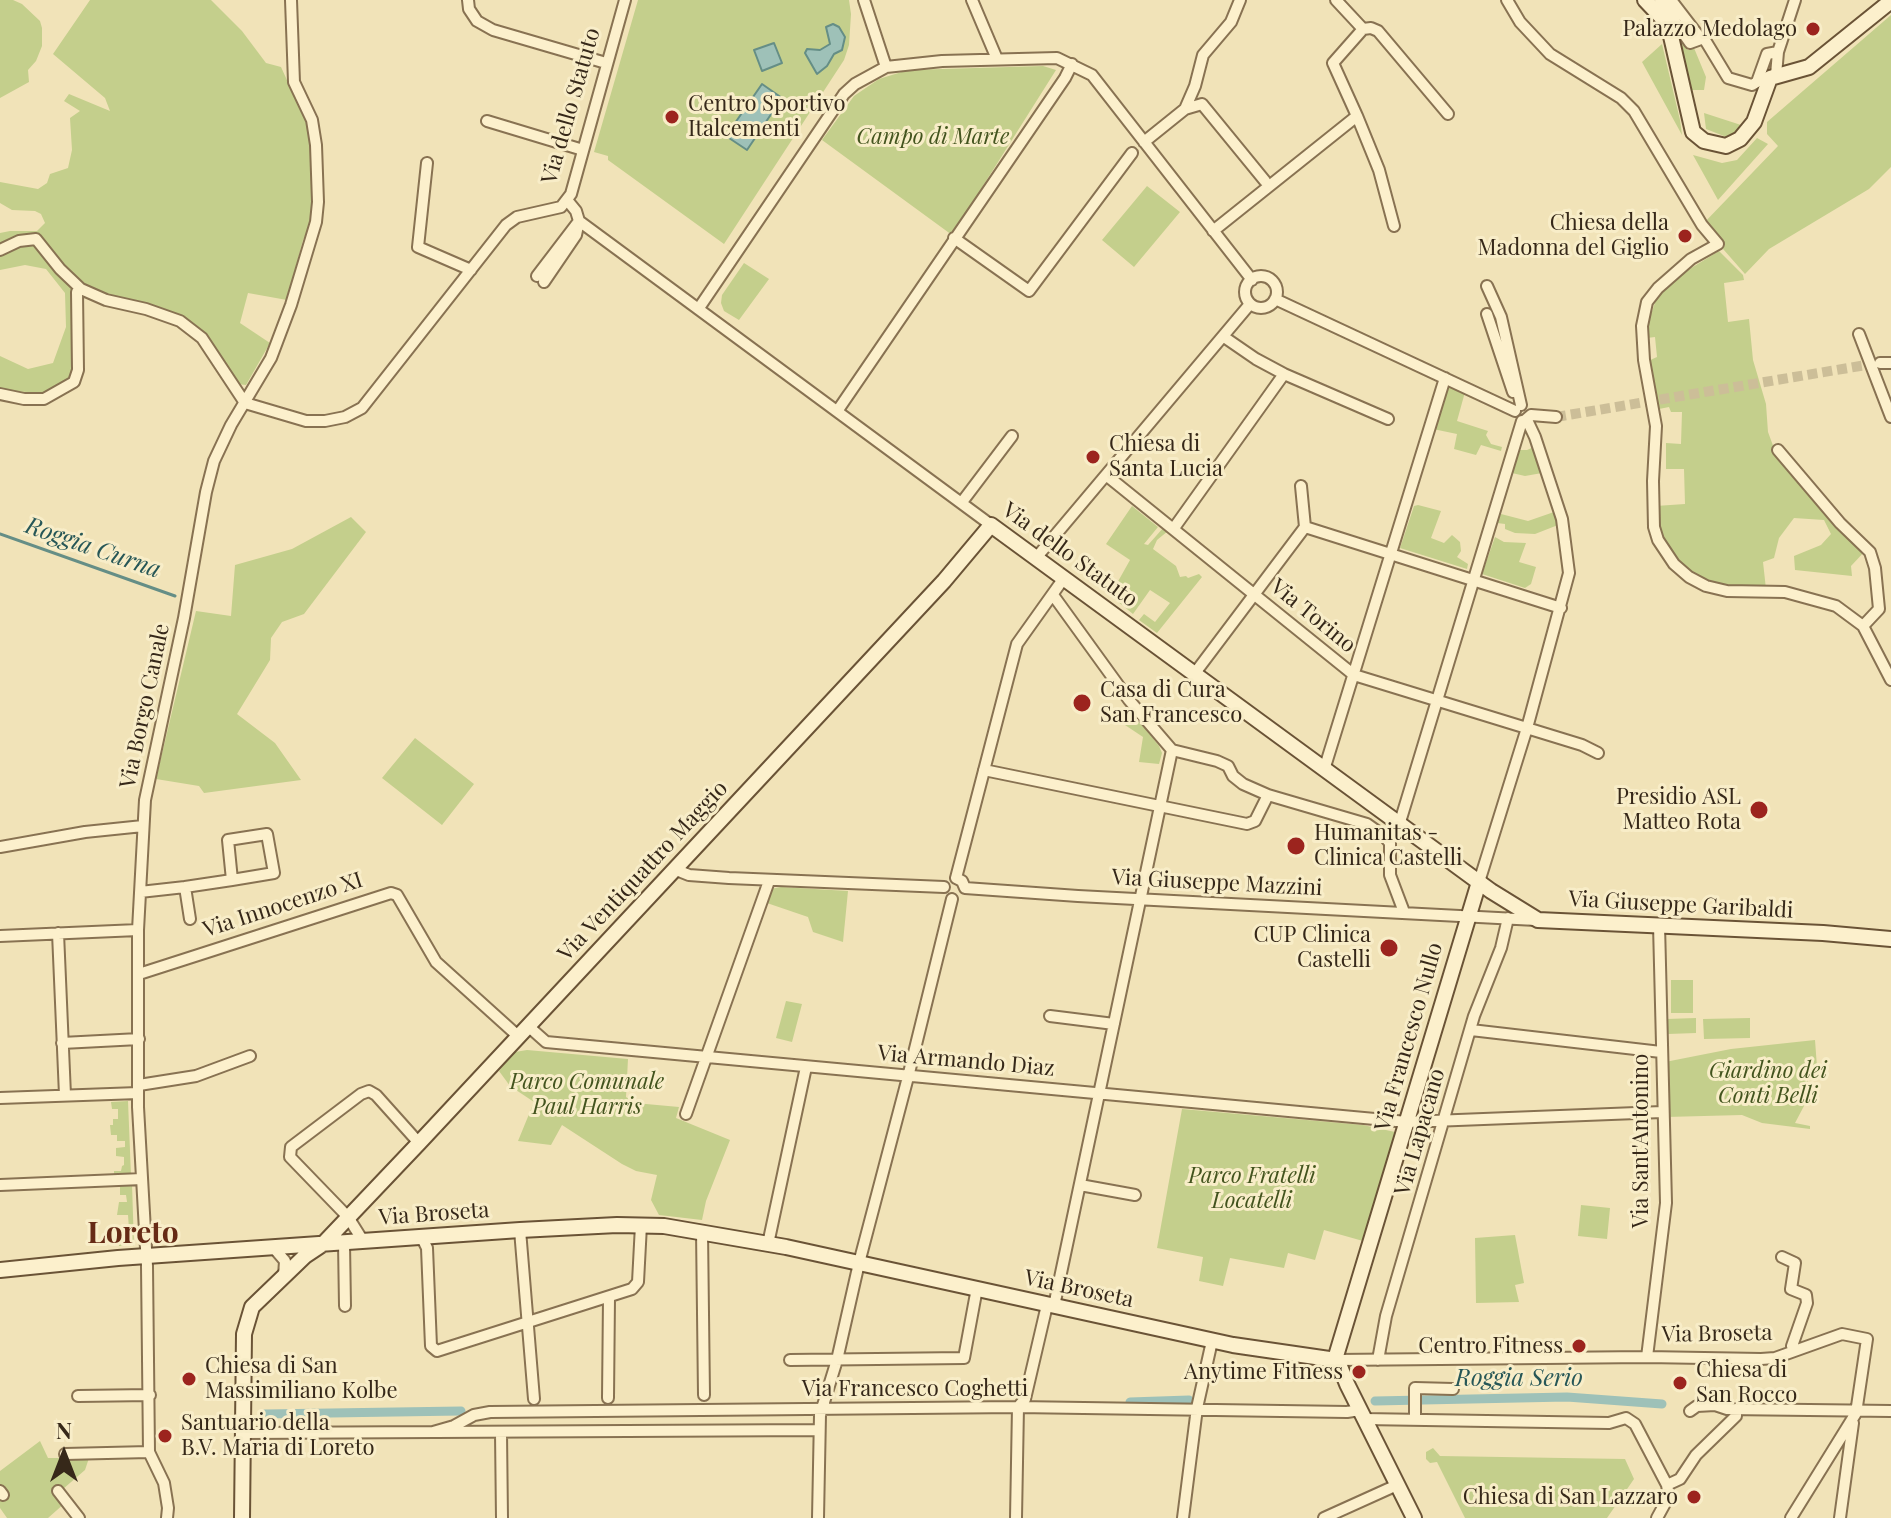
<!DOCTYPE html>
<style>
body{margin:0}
#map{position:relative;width:1891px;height:1518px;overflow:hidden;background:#f1e3b8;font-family:"Playfair Display",serif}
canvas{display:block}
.north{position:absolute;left:24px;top:1414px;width:80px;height:80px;-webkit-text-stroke:6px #f8edc8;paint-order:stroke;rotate:0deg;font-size:22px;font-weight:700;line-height:32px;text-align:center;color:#362819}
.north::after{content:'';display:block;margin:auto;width:28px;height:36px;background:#362819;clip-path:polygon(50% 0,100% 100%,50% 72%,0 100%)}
</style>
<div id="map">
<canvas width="1891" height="1518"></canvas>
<div class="north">N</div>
</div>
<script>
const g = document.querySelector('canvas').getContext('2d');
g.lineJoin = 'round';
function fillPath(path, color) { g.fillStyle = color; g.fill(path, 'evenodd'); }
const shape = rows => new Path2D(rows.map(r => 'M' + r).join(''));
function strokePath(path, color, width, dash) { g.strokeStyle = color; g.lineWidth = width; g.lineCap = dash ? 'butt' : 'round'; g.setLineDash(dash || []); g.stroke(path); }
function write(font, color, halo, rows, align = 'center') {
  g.font = font + ' "Playfair Display",serif'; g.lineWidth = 6; g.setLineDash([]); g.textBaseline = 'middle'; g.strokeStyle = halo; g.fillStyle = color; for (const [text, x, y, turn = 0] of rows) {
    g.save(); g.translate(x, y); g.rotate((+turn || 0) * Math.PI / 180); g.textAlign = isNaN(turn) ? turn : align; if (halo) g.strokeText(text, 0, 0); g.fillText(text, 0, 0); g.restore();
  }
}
const green = shape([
 [0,0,13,0,22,4,40,21,42,28,42,46,36,61,28,70,29,82,0,98],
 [90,0,211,0,242,31,266,63,281,67,306,122,315,149,313,220,303,240,287,300,248,293,240,323,270,343,246,385,237,384,197,329,81,284,72,374,56,393,0,391,0,356,28,369,53,363,66,327,65,293,46,269,25,265,0,270,0,233,10,231,37,231,45,223,41,214,35,211,12,210,0,203,0,182,38,189,47,183,50,174,68,168,72,150,70,118,80,111,64,101,69,94,110,111,105,98,53,54],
 [638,0,849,0,851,14,849,45,844,60,724,244,608,160,608,156,594,152],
 [1891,15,1891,167,1869,189,1769,249,1745,274,1702,225,1778,146,1767,134,1767,122],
 [1683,42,1688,50,1694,48,1706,77,1704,90,1691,90,1680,44],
 [1662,44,1680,120,1682,135,1642,62],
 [1043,66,1056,70,952,235,822,140,854,96,879,79,908,70],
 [1704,113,1741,125,1729,138,1706,129],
 [1757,138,1768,144,1718,200,1693,155,1722,163,1737,160],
 [1147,186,1180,212,1134,267,1102,240],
 [1719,251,1743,275,1744,280,1724,283,1728,322,1749,319,1753,360,1766,404,1768,432,1775,451,1866,550,1851,566,1852,576,1795,570,1794,556,1821,545,1831,534,1824,520,1794,518,1779,538,1774,558,1763,562,1766,589,1727,588,1695,577,1681,566,1658,529,1656,506,1685,504,1684,469,1666,469,1666,443,1681,444,1682,412,1671,412,1669,407,1659,409,1648,361,1657,357,1655,337,1647,338,1647,326,1658,294,1688,270],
 [744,263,769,279,739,320,724,311,721,303,722,295],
 [1447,382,1465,392,1457,421,1488,431,1486,435,1491,444,1502,447,1501,451,1481,445,1476,455,1454,449,1457,434,1433,429],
 [1534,447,1542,473,1525,476,1512,473,1519,450,1527,450],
 [1418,505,1441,511,1431,538,1444,543,1452,535,1460,542,1461,551,1457,557,1468,564,1467,569,1400,548,1414,506],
 [1132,506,1158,527,1144,544,1148,545,1164,527,1168,531,1157,540,1153,549,1176,566,1180,577,1186,576,1188,578,1199,574,1202,577,1157,633,1139,620,1144,614,1155,622,1170,603,1150,590,1133,614,1106,592,1116,585,1130,560,1106,544],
 [1554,512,1558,525,1535,534,1515,533,1505,529,1505,524,1497,523,1501,514,1528,521],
 [351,517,366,532,304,614,282,622,271,638,270,660,237,714,275,743,301,780,204,793,199,786,156,779,196,611,231,616,235,565,292,549],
 [1495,537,1504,542,1526,543,1519,562,1536,567,1531,584,1525,588,1482,574],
 [1129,708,1159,746,1162,753,1159,764,1139,762,1143,737,1116,719],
 [415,738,474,784,442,825,382,778],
 [781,887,848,891,843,942,813,932,808,917,764,902,770,889],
 [1671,980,1693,980,1693,1013,1671,1013],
 [786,1001,802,1004,792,1042,776,1038],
 [1696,1018,1696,1033,1668,1034,1667,1019],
 [1750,1018,1750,1038,1704,1039,1703,1019],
 [1815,1040,1817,1067,1810,1068,1804,1106,1795,1123,1810,1126,1810,1129,1762,1123,1742,1115,1666,1117,1665,1062,1731,1049],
 [527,1050,628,1059,626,1097,635,1103,679,1107,676,1118,730,1140,706,1201,702,1220,659,1215,651,1200,657,1175,636,1171,622,1164,562,1125,551,1145,518,1141,534,1102,510,1086,499,1071,515,1052],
 [128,1101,131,1176,114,1177,114,1171,121,1171,122,1166,124,1165,124,1157,116,1156,116,1148,125,1147,125,1141,117,1141,117,1135,111,1135,110,1125,113,1125,113,1119,118,1119,118,1109,112,1109,111,1102],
 [1182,1109,1363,1125,1395,1132,1363,1241,1324,1230,1315,1260,1288,1253,1284,1268,1230,1258,1223,1286,1199,1281,1203,1257,1157,1248],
 [132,1184,134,1246,119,1246,119,1241,126,1240,125,1230,129,1229,128,1215,117,1215,119,1202,127,1202,126,1195,120,1195,120,1185],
 [1581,1205,1610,1208,1607,1239,1578,1236],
 [1515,1235,1524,1283,1515,1285,1519,1302,1476,1303,1475,1238],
 [40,1441,48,1458,89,1458,85,1470,63,1489,65,1503,48,1518,7,1518,0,1508,0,1501,7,1494,0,1484,0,1471],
 [1433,1448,1440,1456,1625,1459,1634,1479,1607,1518,1465,1518,1437,1462,1430,1463,1426,1459,1426,1452]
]);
const water = shape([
 [833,24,839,27,845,37,842,50,834,54,827,66,817,74,805,53,807,49,820,50,830,44,826,27,833,24],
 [774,43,782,63,762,71,754,50,774,43],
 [762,84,782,98,747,150,726,136,762,84]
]);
const stream = shape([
 [0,534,175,596]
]);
const canal = shape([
 [1375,1401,1567,1397,1662,1404],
 [1130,1402,1189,1400],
 [265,1414,461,1411]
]);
const streetTunnel = shape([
 [1556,417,1878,363]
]);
const street = shape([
 [468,0,469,9,477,21,493,30,606,63],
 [864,0,886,67],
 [972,0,997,59],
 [1336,0,1363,29],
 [1507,0,1520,22,1550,54,1621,98,1634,111,1702,225,1718,244,1691,259,1658,288,1647,302,1642,326,1644,360,1656,426,1653,481,1654,527,1658,540,1674,564,1689,577,1706,586,1727,591,1785,592,1836,606,1863,626,1891,680],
 [1660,0,1690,43,1701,39,1671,0],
 [1705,40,1728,78,1752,85,1757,82,1767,54,1778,52],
 [1776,75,1778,52,1795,0],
 [1185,109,1202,104,1265,181],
 [1357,116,1379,170,1394,226],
 [487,121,583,150],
 [1144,142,1185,109,1195,86,1203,55,1231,22,1240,0],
 [427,163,418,247,471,270],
 [567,200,576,211,579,221,991,525],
 [1213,231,1357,116,1333,63,1363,29,1371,28,1378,31,1448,114],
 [954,238,1029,291,1132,153],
 [0,250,19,241,36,239,60,269,81,289],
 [537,276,579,221,576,235,544,282],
 '1245 292a16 16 0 1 1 32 0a16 16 0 1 1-32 0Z',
 [1487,286,1501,317,1521,405],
 [1275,299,1515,411],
 [699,308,844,94,855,84,886,67,942,61,1057,58,1092,75,1252,280],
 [1487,314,1513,392],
 [1859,334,1891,417],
 [1224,337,1256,359,1284,374,1388,419],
 [1880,363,1891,363],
 [0,394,24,399,44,399,74,382,78,370,77,292,81,289,106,300,146,309,180,321,202,338,245,403],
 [245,403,306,421,325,421,345,417,362,408,506,225,517,217,561,207,571,194,625,0],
 [838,410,1065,78,1072,64],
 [1524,421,1531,415,1556,417],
 [1778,450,1840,523,1870,552,1875,568,1879,609,1863,626],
 [1106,475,1354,675,1582,745,1598,753],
 [962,502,1012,436],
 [1305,527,1561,608],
 [1174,528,1284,374],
 [1036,558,1250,304],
 [1053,595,1129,700,1172,750,1217,761,1228,766,1233,776,1243,784,1268,795,1367,824,1384,836,1390,843,1390,875,1404,912],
 [1195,673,1305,527,1301,486],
 [984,770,1247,824,1255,821,1268,795],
 [1324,770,1445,378],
 [1400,822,1522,421],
 [0,847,85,832,143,826],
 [674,869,689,875,729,878,944,887],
 [956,878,962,881,965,888,1078,896,1536,920],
 [956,878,1017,644,1064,578],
 [1479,882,1527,728,1569,573,1562,519,1535,437,1527,420],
 [185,887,190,919],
 [140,892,185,887,232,880,274,873,267,834,228,840,232,880],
 [58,933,65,1095],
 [0,936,138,930],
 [139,974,391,893,397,895,436,962,518,1036],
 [1050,1016,1114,1024],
 [528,1026,546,1042,1407,1122,1662,1112],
 [1471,1030,1661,1052],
 [62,1043,139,1039],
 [139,1085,196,1076,250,1056],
 [0,1098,138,1093],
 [686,1114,769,881],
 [0,1185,142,1179],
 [1080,1185,1135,1195],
 [520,1230,534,1399],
 [702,1231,704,1395],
 [422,1238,427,1248,431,1346,437,1351,632,1289,638,1282,641,1225],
 [363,1241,348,1217,290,1157,291,1147,361,1094,369,1091,376,1095,419,1143],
 [344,1243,345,1306],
 [768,1244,806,1067],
 [273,1247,285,1261,284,1276],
 [1782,1257,1795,1263,1791,1289,1806,1295,1807,1303,1792,1346,1794,1351],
 [1054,1306,1172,750],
 [1647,1357,1666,1203,1659,925],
 [790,1360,964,1358,977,1288],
 [1336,1360,1647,1357,1761,1359,1775,1358,1842,1334,1867,1339,1856,1413,1791,1518],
 [1378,1360,1386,1316,1474,1016,1501,948,1508,918],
 [78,1396,150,1395],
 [608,1398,609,1298],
 [1018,1407,1025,1399,1047,1305],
 [1690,1411,1697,1406,1715,1405,1727,1409,1891,1411],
 [1364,1419,1609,1423,1626,1418,1635,1424,1667,1485,1669,1496,1657,1518],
 [1415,1419,1415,1388,1453,1389],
 [433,1432,454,1426,474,1415,490,1412,1018,1407,1347,1412,1360,1410],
 [244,1433,818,1430],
 [501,1433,502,1518],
 [65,1454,149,1452],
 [1667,1485,1680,1479,1696,1455,1736,1416,1736,1409],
 [0,1491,3,1495],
 [58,1491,79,1518],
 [167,1518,168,1508,164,1483,149,1452,147,1266,138,1107,138,930,145,800,184,618,206,492,214,461,231,425,271,358,291,305,316,222,318,202,316,145,312,120,294,82,291,0],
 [818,1518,820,1415,837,1360,859,1263,908,1077,952,899],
 [1016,1518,1018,1407],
 [1183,1518,1197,1408,1212,1341],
 [1324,1518,1397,1485],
 [1840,1518,1853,1423]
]);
const secondary = shape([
 [1645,0,1663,19,1670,32,1693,132,1704,141,1726,146,1740,139,1754,122,1770,78,1809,67,1891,1],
 [0,1270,118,1258,520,1230,617,1225,664,1226,786,1247,1233,1345,1336,1360],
 [242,1518,244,1334,252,1307,305,1256,323,1244,419,1143,944,581,991,525,1491,891,1538,920,1823,933,1891,939],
 [1414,1518,1347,1384,1336,1356,1479,882]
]);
const markers = [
 [1813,29,8,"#9c241e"],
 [672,117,8,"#9c241e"],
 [1685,236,8,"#9c241e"],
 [1093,457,8,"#9c241e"],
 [1082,703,10,"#9c241e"],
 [1759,810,10,"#9c241e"],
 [1296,846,10,"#9c241e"],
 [1389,948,10,"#9c241e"],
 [1579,1346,8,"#9c241e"],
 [1359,1372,8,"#9c241e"],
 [189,1379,8,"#9c241e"],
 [1680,1383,8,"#9c241e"],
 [165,1436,8,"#9c241e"],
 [1694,1497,8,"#9c241e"]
];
const poiNames = [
 ["Palazzo Medolago",1797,29],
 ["Centro Sportivo",688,104,"left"],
 ["Italcementi",688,129,"left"],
 ["Chiesa della",1669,223],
 ["Madonna del Giglio",1669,248],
 ["Chiesa di",1109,444,"left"],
 ["Santa Lucia",1109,469,"left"],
 ["Casa di Cura",1100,690,"left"],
 ["San Francesco",1100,715,"left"],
 ["Presidio ASL",1741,797],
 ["Matteo Rota",1741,822],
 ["Humanitas -",1314,833,"left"],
 ["Clinica Castelli",1314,858,"left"],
 ["CUP Clinica",1371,935],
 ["Castelli",1371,960],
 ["Centro Fitness",1563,1346],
 ["Chiesa di San",205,1366,"left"],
 ["Massimiliano Kolbe",205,1391,"left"],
 ["Chiesa di",1696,1370,"left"],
 ["San Rocco",1696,1395,"left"],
 ["Anytime Fitness",1343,1372],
 ["Santuario della",181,1423,"left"],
 ["B.V. Maria di Loreto",181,1448,"left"],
 ["Chiesa di San Lazzaro",1678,1497]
];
const streetNames = [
 ["Via dello Statuto",571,106,-74],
 ["Via dello Statuto",1070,555,36],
 ["Via Torino",1313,616,39],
 ["Via Borgo Canale",145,706,-78],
 ["Via Ventiquattro Maggio",643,871,-47],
 ["Via Giuseppe Mazzini",1217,883,3],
 ["Via Innocenzo XI",283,905,-18],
 ["Via Giuseppe Garibaldi",1681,905,3],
 ["Via Francesco Nullo",1409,1037,-74],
 ["Via Armando Diaz",966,1061,5],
 ["Via Lapacano",1420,1132,-74],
 ["Via Sant'Antonino",1641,1141,-90],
 ["Via Broseta",434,1214,-4],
 ["Via Broseta",1079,1289,12],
 ["Via Broseta",1717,1334,-1],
 ["Via Francesco Coghetti",915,1389]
];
const parkNames = [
 ["Campo di Marte",933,137],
 ["Giardino dei",1768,1071],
 ["Conti Belli",1768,1096],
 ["Parco Comunale",587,1082],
 ["Paul Harris",587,1107],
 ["Parco Fratelli",1252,1176],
 ["Locatelli",1252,1201]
];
const waterNames = [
 ["Roggia Curna",93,548,19],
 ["Roggia Serio",1519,1379]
];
const districtNames = [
 ["Loreto",133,1234]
];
fillPath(green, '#c4cf8c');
fillPath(water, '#9ec1b8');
strokePath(water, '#658e86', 2);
strokePath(stream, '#658e86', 3);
strokePath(canal, '#9ec1b8', 9);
strokePath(streetTunnel, '#ccbe98', 10, [10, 5]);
strokePath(street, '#887252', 14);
strokePath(secondary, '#6a5336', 18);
strokePath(street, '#fcf0cc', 10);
strokePath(secondary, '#fcf0cc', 14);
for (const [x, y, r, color] of markers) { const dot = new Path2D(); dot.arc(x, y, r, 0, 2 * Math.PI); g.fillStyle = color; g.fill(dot); strokePath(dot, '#f8edc8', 3); }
write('22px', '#362819', '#f8edc8', poiNames, 'right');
write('22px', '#362819', '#f8edc8', streetNames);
write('italic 22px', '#43541e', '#f8edc8', parkNames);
write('italic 24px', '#275757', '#f8edc8', waterNames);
write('bold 30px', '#662a15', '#f8edc8', districtNames);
</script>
